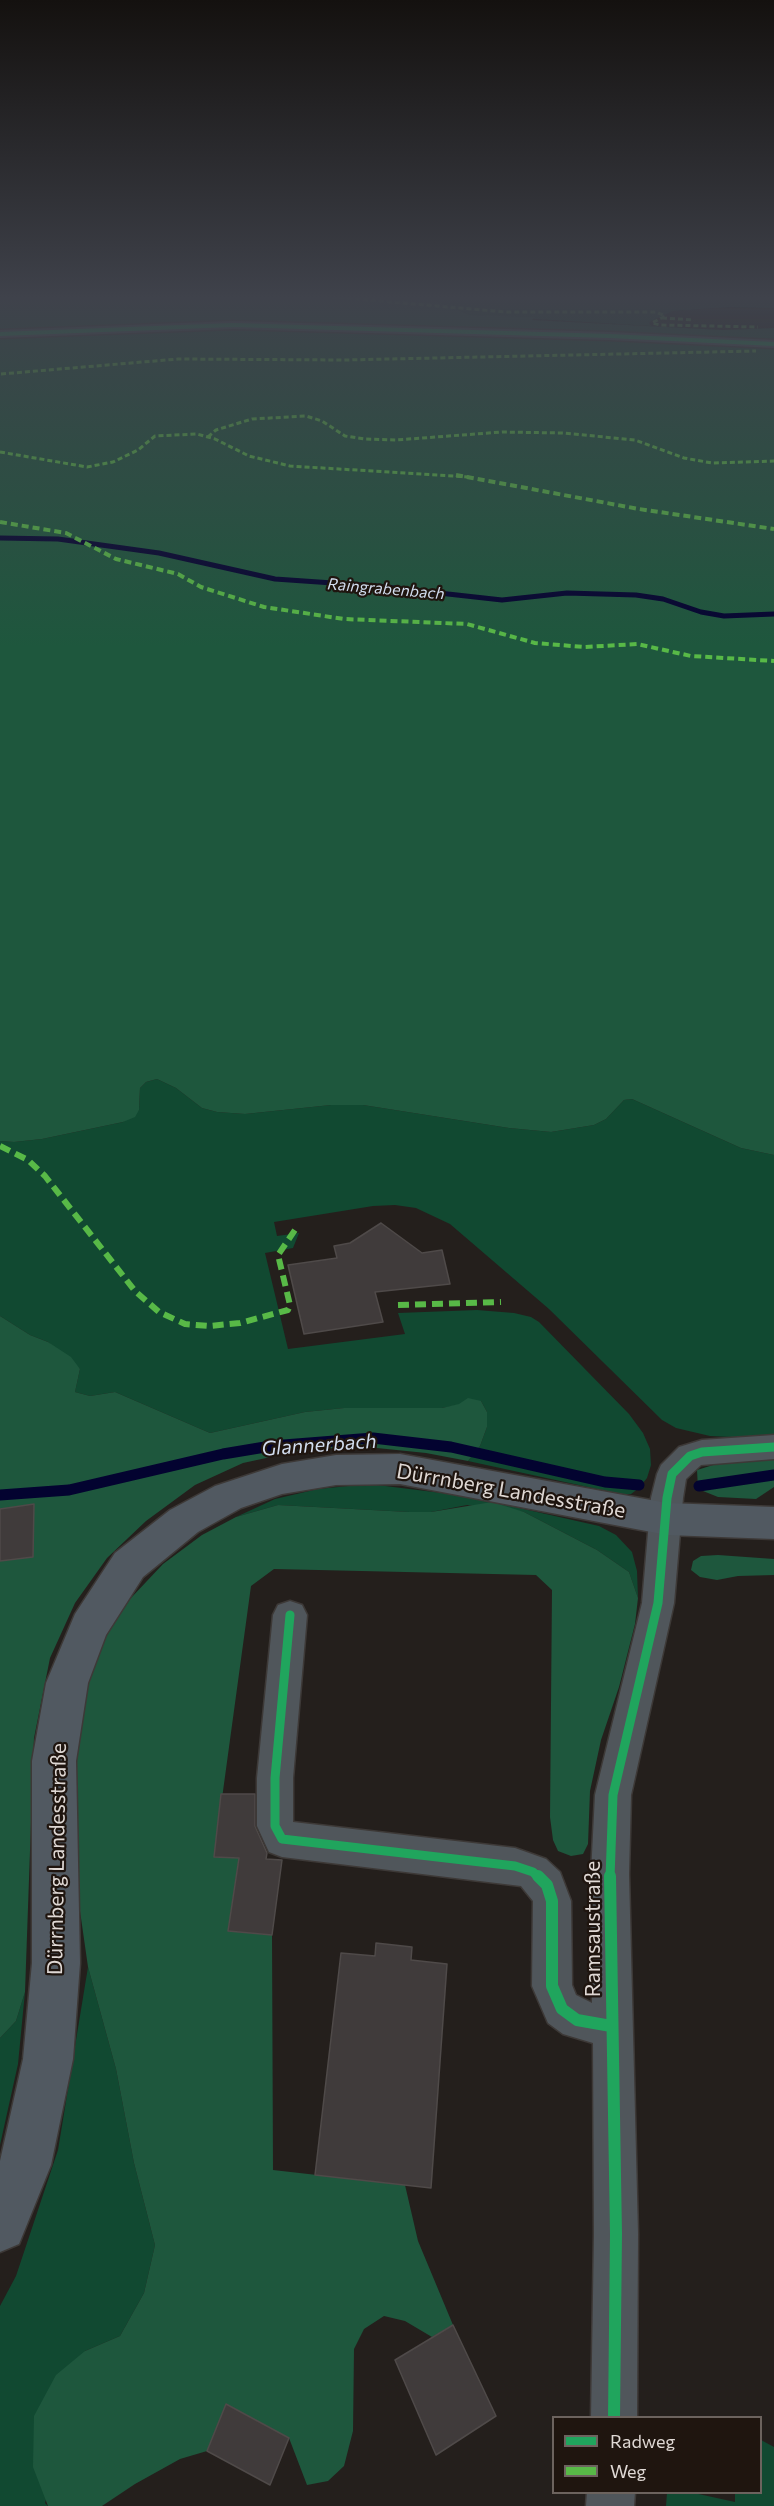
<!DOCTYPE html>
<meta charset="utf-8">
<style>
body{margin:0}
#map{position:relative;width:774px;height:2506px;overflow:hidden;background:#241f1c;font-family:Commissioner,sans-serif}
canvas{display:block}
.legend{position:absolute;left:552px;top:2416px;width:210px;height:78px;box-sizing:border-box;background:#1f150f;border:2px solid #6c635e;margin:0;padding:8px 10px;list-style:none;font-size:18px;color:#dfd8d4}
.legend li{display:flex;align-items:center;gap:12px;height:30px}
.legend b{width:30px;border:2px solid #6c635e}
</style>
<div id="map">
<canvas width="774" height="2506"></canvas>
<ul class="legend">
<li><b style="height:8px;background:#20a55d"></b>Radweg</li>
<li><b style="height:8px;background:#58b947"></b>Weg</li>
</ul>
</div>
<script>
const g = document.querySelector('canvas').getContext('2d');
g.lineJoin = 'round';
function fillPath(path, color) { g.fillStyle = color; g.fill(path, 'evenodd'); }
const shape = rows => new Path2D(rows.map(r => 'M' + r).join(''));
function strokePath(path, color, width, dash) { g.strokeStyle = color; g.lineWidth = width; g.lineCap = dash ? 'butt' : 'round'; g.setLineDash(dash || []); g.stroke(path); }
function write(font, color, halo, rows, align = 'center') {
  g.font = font + ' Commissioner,sans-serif'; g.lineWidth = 4.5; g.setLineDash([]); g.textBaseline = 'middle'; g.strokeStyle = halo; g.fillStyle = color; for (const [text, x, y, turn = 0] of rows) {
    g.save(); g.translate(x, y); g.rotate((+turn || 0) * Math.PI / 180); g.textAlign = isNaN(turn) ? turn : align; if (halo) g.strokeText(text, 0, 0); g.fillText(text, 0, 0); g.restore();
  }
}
const green = shape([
 [424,296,774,296,774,308,730,307,673,311,651,321,649,323,651,326,470,315],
 [157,1079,176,1088,202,1108,217,1112,245,1114,331,1105,363,1105,509,1128,551,1132,594,1125,606,1119,624,1100,632,1099,741,1148,774,1155,774,1439,710,1436,676,1428,662,1420,549,1309,450,1224,416,1208,395,1205,373,1206,274,1222,277,1236,299,1233,293,1248,265,1253,288,1349,405,1334,398,1313,477,1310,514,1313,531,1317,539,1322,629,1414,643,1433,650,1449,651,1465,647,1478,639,1488,631,1494,620,1494,468,1461,480,1446,487,1427,487,1412,481,1401,442,1408,344,1408,305,1412,210,1433,115,1392,90,1396,75,1392,80,1369,48,1342,30,1335,0,1316,0,1141,14,1142,42,1139,123,1122,139,1110,140,1088,146,1082],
 [369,1484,466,1496,599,1526,616,1535,632,1552,637,1571,638,1598,629,1572,597,1550,524,1512,467,1505,431,1512,409,1512,278,1505,236,1517,275,1499,318,1489],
 [88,1967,116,2069,134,2163,155,2245,144,2293,120,2336,85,2351,45,2503,48,2506,0,2506,0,2306,16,2276,58,2150],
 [25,1992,18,2064,0,2145,0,2038,16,2021],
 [761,2440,774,2447,774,2506,666,2506,667,2493,694,2493,735,2502,735,2493,760,2492]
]);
const forest = shape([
 [0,296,424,296,470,315,534,317,532,320,723,330,774,328,774,1155,741,1148,632,1099,624,1100,606,1119,594,1125,551,1132,509,1128,363,1105,331,1105,245,1114,217,1112,202,1108,176,1088,157,1079,146,1082,140,1088,139,1110,135,1117,123,1122,42,1139,14,1142,0,1141],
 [0,1316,30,1335,48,1342,71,1357,80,1369,75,1392,90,1396,115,1392,210,1433,305,1412,344,1408,442,1408,459,1404,468,1398,481,1401,487,1412,487,1427,480,1446,468,1461,426,1453,367,1447,308,1449,243,1463,195,1485,146,1521,107,1558,75,1603,50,1658,34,1738,25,1992,16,2021,0,2038],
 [774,1458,774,1487,756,1499,718,1497,698,1489,697,1470,726,1461],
 [492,1502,524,1512,597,1550,629,1572,638,1598,635,1624,619,1687,601,1740,590,1791,588,1844,583,1854,571,1856,558,1851,553,1840,550,1817,552,1590,536,1575,274,1569,251,1586,214,1857,239,1858,228,1931,272,1935,273,2170,405,2185,418,2241,453,2325,432,2337,405,2321,384,2316,364,2329,354,2349,353,2431,344,2466,328,2481,307,2485,289,2438,226,2404,207,2451,180,2459,135,2484,102,2506,48,2506,33,2467,34,2416,56,2375,85,2351,120,2336,144,2293,155,2245,134,2163,116,2069,88,1967,72,1855,75,1770,84,1695,101,1642,130,1599,163,1564,202,1535,236,1517,278,1505,409,1512,431,1512],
 [718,1555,774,1559,774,1575,738,1576,717,1580,700,1577,691,1570,693,1561,701,1556]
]);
const streamFar1 = shape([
 [0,538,58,539,159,553,275,579,376,586,502,600,567,593,636,595,663,599,701,612,724,616,774,614]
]);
const stream = shape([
 [699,1486,774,1475],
 [0,1495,69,1490,223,1454,271,1446,373,1438,451,1447,605,1482,639,1485]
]);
const building = shape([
 [381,1223,422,1253,442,1250,450,1284,375,1292,383,1322,304,1334,288,1265,337,1258,334,1246,350,1243,381,1223],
 [34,1504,33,1557,0,1561,0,1509,34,1504],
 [221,1794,255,1794,255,1826,267,1853,266,1859,282,1860,272,1935,228,1931,239,1858,214,1857,221,1794],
 [376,1943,412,1947,411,1960,447,1964,431,2188,315,2175,341,1953,375,1956,376,1943],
 [453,2325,496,2416,436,2455,395,2360,453,2325],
 [226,2404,289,2438,270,2485,207,2451,226,2404]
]);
const street = shape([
 [774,1435,774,1459,701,1465,686,1479,683,1498,674,1603,631,1795,629,1874,638,2234,637,2418,591,2418,594,2234,593,2043,563,2034,548,2023,532,1986,533,1901,521,1886,282,1857,269,1852,257,1826,257,1778,273,1615,278,1605,290,1601,302,1605,307,1615,293,1778,293,1822,515,1848,546,1859,560,1872,571,1901,572,1985,576,1995,592,2003,591,1874,595,1795,642,1603,651,1498,657,1474,661,1465,679,1447,702,1440,774,1435],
 [587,2492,635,2492,634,2506,586,2506,587,2492]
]);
const secondary = shape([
 [233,321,610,332,774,340,774,348,610,340,233,329,0,338,0,330,233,321],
 [400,1454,667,1503,774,1507,774,1539,667,1535,400,1484,336,1485,282,1494,241,1508,198,1532,143,1577,106,1635,88,1683,76,1761,80,1963,73,2059,51,2165,19,2244,0,2252,0,2161,23,2059,32,1963,32,1761,46,1683,75,1614,115,1553,170,1510,215,1486,282,1464,336,1455,400,1454]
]);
const quietFar2 = shape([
 [323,296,506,312,656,312,665,316,652,323,660,325,758,327],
 [662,318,694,320],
 [1,374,178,359,344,360,756,351],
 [208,437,216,430,252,419,306,416,322,421,345,436,365,439,396,440,502,432,563,433,635,440,684,458,712,463,774,461],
 [0,452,87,467,113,462,138,450,155,436,197,434,215,439,249,456,290,466,470,477]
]);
const quietFar1 = shape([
 [456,475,639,509,774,529],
 [0,522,66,533,116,559,178,574,201,587,264,607,344,619,467,624,535,643,584,647,637,644,691,656,774,661]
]);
const quiet = shape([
 [0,1146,28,1160,45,1176,135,1291,159,1312,185,1324,209,1326,240,1323,288,1310,290,1305,278,1255,297,1227],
 [398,1305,501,1302]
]);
const cyclewayFar2 = shape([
 [0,334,233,325,610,336,774,344]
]);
const cyclewayFar1 = shape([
 [290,1615,275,1778,275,1826,282,1839,515,1866,533,1872,539,1878],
 [610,1878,613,1795,658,1603,667,1498,672,1474,690,1456,702,1452,774,1447]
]);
const cycleway = shape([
 [538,1876,547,1885,552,1901,552,1986,562,2009,577,2020,611,2026],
 [610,1876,616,2234,614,2418]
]);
const farWaternames = [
 ["Raingrabenbach",386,589,5]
];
const waterNames = [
 ["Glannerbach",319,1445,-4]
];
const nearStreetnames = [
 ["Dürrnberg Landesstraße",511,1491,10],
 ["Dürrnberg Landesstraße",57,1859,-89],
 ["Ramsaustraße",593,1929,-90]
];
fillPath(green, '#114931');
fillPath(forest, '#1e573d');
strokePath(streamFar1, '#030330', 5);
strokePath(stream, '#030330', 11);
fillPath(building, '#403b3b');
strokePath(building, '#4f4a49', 1.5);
strokePath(street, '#3d3937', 3);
strokePath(secondary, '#3d3937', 3);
fillPath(street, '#50565b');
fillPath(secondary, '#515961');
strokePath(quietFar2, '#58b947', 3, [5, 3]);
strokePath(quietFar1, '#58b947', 4, [7, 4]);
strokePath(quiet, '#58b947', 6, [11, 6]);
strokePath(cyclewayFar2, '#20a55d', 4);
strokePath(cyclewayFar1, '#20a55d', 9);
strokePath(cycleway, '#20a55d', 12);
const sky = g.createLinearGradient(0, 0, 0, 647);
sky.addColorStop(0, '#14110f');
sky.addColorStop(0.46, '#3f424b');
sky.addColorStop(1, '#3f424b00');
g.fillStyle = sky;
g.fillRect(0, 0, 774, 647);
write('italic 16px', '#d1dcee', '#1f150f', farWaternames);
write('italic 20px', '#d1dcee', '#1f150f', waterNames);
write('21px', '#dfd8d4', '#1f150f', nearStreetnames);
</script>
